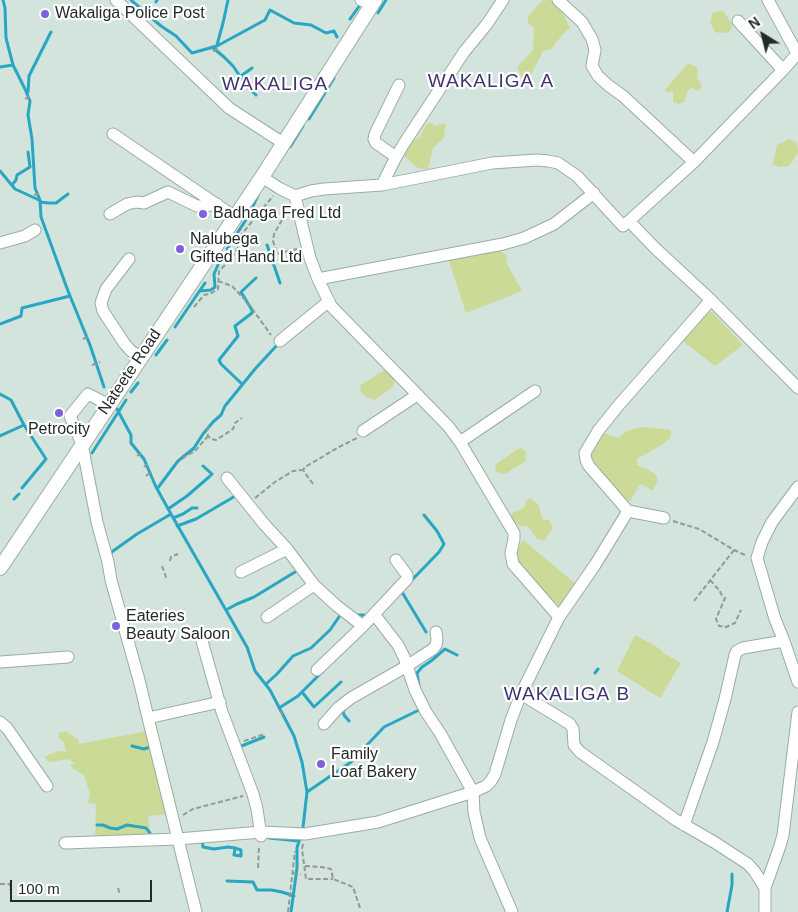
<!DOCTYPE html>
<style>
body{margin:0}
#map{position:relative;width:798px;height:912px;overflow:hidden;background:#d2e4dc;font-family:Helvetica,sans-serif}
canvas{display:block}
.north{position:absolute;left:738px;top:10px;width:50px;height:50px;-webkit-text-stroke:4px #fff;paint-order:stroke;rotate:324deg;font-size:14px;font-weight:700;line-height:20px;text-align:center;color:#232a27}
.north::after{content:'';display:block;margin:auto;width:18px;height:22px;background:#232a27;clip-path:polygon(50% 0,100% 100%,50% 72%,0 100%)}
.scale{position:absolute;left:10px;top:880px;width:142px;height:22px;box-sizing:border-box;border:2px solid #232a27;border-top:0;padding-left:6px;font-size:15px;line-height:18px;white-space:nowrap;color:#232a27;-webkit-text-stroke:4px #fff;paint-order:stroke}
</style>
<div id="map">
<canvas width="798" height="912"></canvas>
<div class="north">N</div>
<div class="scale">100 m</div>
</div>
<script>
const g = document.querySelector('canvas').getContext('2d');
g.lineJoin = 'round';
function fillPath(path, color) { g.fillStyle = color; g.fill(path, 'evenodd'); }
const shape = rows => new Path2D(rows.map(r => 'M' + r).join(''));
function strokePath(path, color, width, dash) { g.strokeStyle = color; g.lineWidth = width; g.lineCap = dash ? 'butt' : 'round'; g.setLineDash(dash || []); g.stroke(path); }
function write(font, color, halo, rows, align = 'center') {
  g.font = font + ' Helvetica,sans-serif'; g.lineWidth = 4.5; g.setLineDash([]); g.textBaseline = 'middle'; g.strokeStyle = halo; g.fillStyle = color; for (const [text, x, y, turn = 0] of rows) {
    g.save(); g.translate(x, y); g.rotate((+turn || 0) * Math.PI / 180); g.textAlign = isNaN(turn) ? turn : align; if (halo) g.strokeText(text, 0, 0); g.fillText(text, 0, 0); g.restore();
  }
}
const green = shape([
 [544,0,561,0,562,12,570,28,563,34,551,49,543,51,531,75,522,78,517,67,533,50,534,28,528,23,528,16,539,4],
 [723,11,733,25,729,32,721,33,715,32,710,22,713,12],
 [688,63,698,68,697,77,702,87,699,91,692,88,688,90,685,101,679,104,673,102,673,91,667,93,665,90],
 [432,123,435,126,446,123,444,138,433,148,428,169,418,168,402,154,406,144,419,138,427,124],
 [789,139,797,143,798,153,789,166,779,167,773,164,777,145],
 [497,251,502,252,507,256,506,262,522,291,466,313,448,258],
 [709,311,713,313,743,345,715,366,680,339],
 [385,370,396,377,393,387,377,398,374,400,368,398,361,392,360,385],
 [645,427,671,430,670,438,663,444,637,459,637,465,647,469,656,475,658,481,652,491,647,487,640,484,631,500,624,502,600,484,591,460,594,444,604,433,618,438,628,430],
 [521,448,525,451,526,461,505,474,496,472,495,465,516,450],
 [530,498,538,504,543,520,549,520,553,528,544,541,536,538,529,527,520,526,511,520,512,513,524,508,526,501],
 [523,540,577,585,561,605,558,605,517,565,516,552],
 [635,635,657,647,665,654,681,663,660,698,617,671],
 [66,731,79,740,78,744,148,731,167,814,148,816,151,840,95,840,96,804,88,803,90,794,84,775,72,768,71,764,75,764,68,759,49,762,44,757,58,751,66,752,64,742,59,739,59,733]
]);
const stream = shape([
 [3,0,5,8,6,38,13,65,25,89,30,101,28,115,32,139,35,188,40,200,41,217,68,291,90,345,104,387],
 [131,0,161,26,176,36,192,53,217,46,265,20,270,10,294,23,311,25,326,33,334,31,337,37],
 [156,2,157,0],
 [378,13,386,0],
 [350,19,360,5],
 [217,45,223,23,228,0],
 [212,47,224,57,233,66,246,85,256,95],
 [0,67,13,65],
 [241,76,252,68],
 [28,92,29,76,51,32],
 [309,119,334,78],
 [290,147,303,126],
 [0,171,15,189,39,200],
 [12,185,16,180,17,175,30,167,28,152],
 [40,202,48,203,56,203,68,194],
 [267,245,280,283],
 [227,249,249,215,258,195],
 [200,291,211,290,215,287,214,274,221,258],
 [0,324,21,316,22,308,70,296],
 [175,327,205,283],
 [156,355,167,340],
 [242,384,221,364,219,360,238,336,235,326,252,313,252,310,241,292,256,278],
 [131,392,138,383],
 [0,394,11,400,24,425,0,436],
 [117,409,131,435,131,443,144,459,156,487,171,514,247,647,255,671,270,690,294,736,302,762,307,792,302,836,299,841,297,848,297,868,291,912],
 [92,453,126,400],
 [22,488,46,459,24,425],
 [157,489,178,461,194,448,203,434,213,422,221,415,225,406,255,369,279,343],
 [14,499,19,494],
 [168,509,187,496,209,477,212,474,203,466],
 [173,518,183,514,192,508,197,508],
 [177,526,196,519,237,495],
 [109,556,110,554,113,551,137,534,171,514],
 [410,582,439,552,444,544,437,531,424,515],
 [402,592,426,632],
 [226,610,237,604,254,597,295,572],
 [355,615,364,615,367,617],
 [595,673,598,669],
 [266,684,277,674,293,656,311,648,330,630,341,614],
 [419,686,417,673,422,667,431,661,445,649,457,655],
 [302,692,314,707,341,682],
 [279,708,298,696,322,672],
 [345,709,343,711,344,715,349,721],
 [132,746,144,749,150,747,150,746],
 [239,747,264,737],
 [307,792,351,762,384,727,419,710],
 [97,825,103,825,110,828,117,829,127,825,146,828,150,833,150,837],
 [269,838,299,841],
 [202,841,203,847,214,849,228,847,235,848,241,850,241,856,234,855,235,848],
 [227,881,253,882,257,890,271,890,282,892,294,896],
 [727,912,732,885,732,874]
]);
const path = shape([
 [213,51,219,48],
 [25,99,30,96],
 [34,195,41,193],
 [282,220,274,234,273,241,277,254,297,249],
 [218,281,232,286,248,303,271,335],
 [194,307,204,295,212,293,218,289,219,271,231,259,239,246,241,235,273,196],
 [83,339,90,336],
 [92,365,100,362],
 [209,427,207,430,208,436,211,439,216,440,233,429,235,423,242,418],
 [137,456,142,453],
 [183,459,184,457,195,451,208,436],
 [144,467,147,464],
 [146,476,151,472],
 [313,484,303,470,305,467,339,447,357,438],
 [255,498,275,482,293,471,302,470],
 [673,521,699,529,734,550,747,556],
 [170,561,171,557,178,554],
 [162,566,167,580],
 [710,580,720,591,721,594,725,598,716,619,719,626,726,627,735,623,741,610],
 [694,601,734,550],
 [280,711,285,717],
 [244,741,265,734],
 [183,815,193,809,243,796],
 [303,844,302,849,306,879,333,879],
 [305,866,321,867,331,869,333,879,353,887,360,908],
 [258,868,259,846],
 [293,873,301,874],
 [0,884,10,884,10,890],
 [118,888,120,895],
 [288,912,295,851]
]);
const minor = shape([
 [116,0,229,108,283,143],
 [361,0,372,5],
 [558,0,582,22,592,39,595,50,592,66,598,76,609,86,623,96,694,162],
 [768,0,798,55],
 [738,21,783,70],
 [113,134,235,217],
 [396,157,376,143,374,139,375,134,399,85],
 [262,177,279,188,295,196,311,191,324,189,382,185,492,163,537,160,548,161,558,163,577,176,623,226,629,221,694,162,783,70,798,53],
 [382,185,396,157,405,142,464,52,487,24,503,0],
 [295,196,310,258,318,279,331,306,448,426,460,442,514,533,514,539,511,553,513,564,559,617],
 [110,214,127,204,136,202,144,203,168,192,197,206,205,206,217,204],
 [629,221,655,248,711,300,798,388],
 [0,243,25,236,35,230],
 [129,259,106,289,101,303,103,311,124,343,131,351,140,357],
 [318,279,503,244,524,238,554,224,594,193],
 [280,341,329,301],
 [109,405,88,394,87,395,70,416,82,444,97,522,108,562,111,580,139,680,150,726,196,912],
 [363,431,417,395],
 [460,442,535,391],
 [227,478,264,524,287,549,314,585,337,606,363,626],
 [798,487,772,522,762,542,757,558,775,619,784,641,798,682],
 [628,511,664,518],
 [241,572,287,549],
 [374,614,398,645,404,657,415,690,426,712,440,733,473,792,474,812,480,838,512,912],
 [267,617,314,585],
 [202,641,222,712,253,794,257,809,261,836],
 [0,662,68,657],
 [317,670,363,626,407,579,407,575,396,560],
 [521,694,570,724,573,729,574,745,580,752,676,820,714,842,748,864,755,872,765,888],
 [148,718,220,702],
 [0,722,7,728,47,786],
 [324,724,338,708,351,698,407,666,433,649,436,645,437,640,436,632],
 [684,825,713,742,725,699,735,655,737,651,743,648,784,641],
 [65,843,178,839,261,832,305,834,378,822,473,792,486,786,491,781,495,774,511,720,521,694,559,617,595,565,628,511,589,466,586,460,585,453,598,431,618,406,711,300],
 [765,912,765,888,780,846,783,835,798,712]
]);
const major = shape([
 [0,568,262,177,375,0]
]);
const markers = [
 [45,14,5,"#7e62dd"],
 [203,214,5,"#7e62dd"],
 [180,249,5,"#7e62dd"],
 [59,413,5,"#7e62dd"],
 [116,626,5,"#7e62dd"],
 [321,764,5,"#7e62dd"]
];
const poiNames = [
 ["Wakaliga Police Post",55,14],
 ["Badhaga Fred Ltd",213,214],
 ["Nalubega",190,240],
 ["Gifted Hand Ltd",190,258],
 ["Petrocity",59,430,"center"],
 ["Eateries",126,617],
 ["Beauty Saloon",126,635],
 ["Family",331,755],
 ["Loaf Bakery",331,773]
];
const streetNames = [
 ["Nateete Road",130,372,-56]
];
const quarterNames = [
 ["WAKALIGA A",491,82],
 ["WAKALIGA",275,85],
 ["WAKALIGA B",567,695]
];
fillPath(green, '#cbda97');
strokePath(stream, '#28a6c2', 3);
strokePath(minor, '#9baca5', 13);
strokePath(major, '#9baca5', 16);
strokePath(path, '#8f9c96', 2, [5, 2.5]);
strokePath(minor, '#fff', 11);
strokePath(major, '#fff', 14);
for (const [x, y, r, color] of markers) { const dot = new Path2D(); dot.arc(x, y, r, 0, 2 * Math.PI); g.fillStyle = color; g.fill(dot); strokePath(dot, '#fff', 2); }
write('16px', '#232a27', '#fff', poiNames, 'left');
write('16px', '#232a27', '#fff', streetNames);
g.letterSpacing = '1px';
write('19px', '#403470', '#fff', quarterNames);
g.letterSpacing = '0px';
</script>
